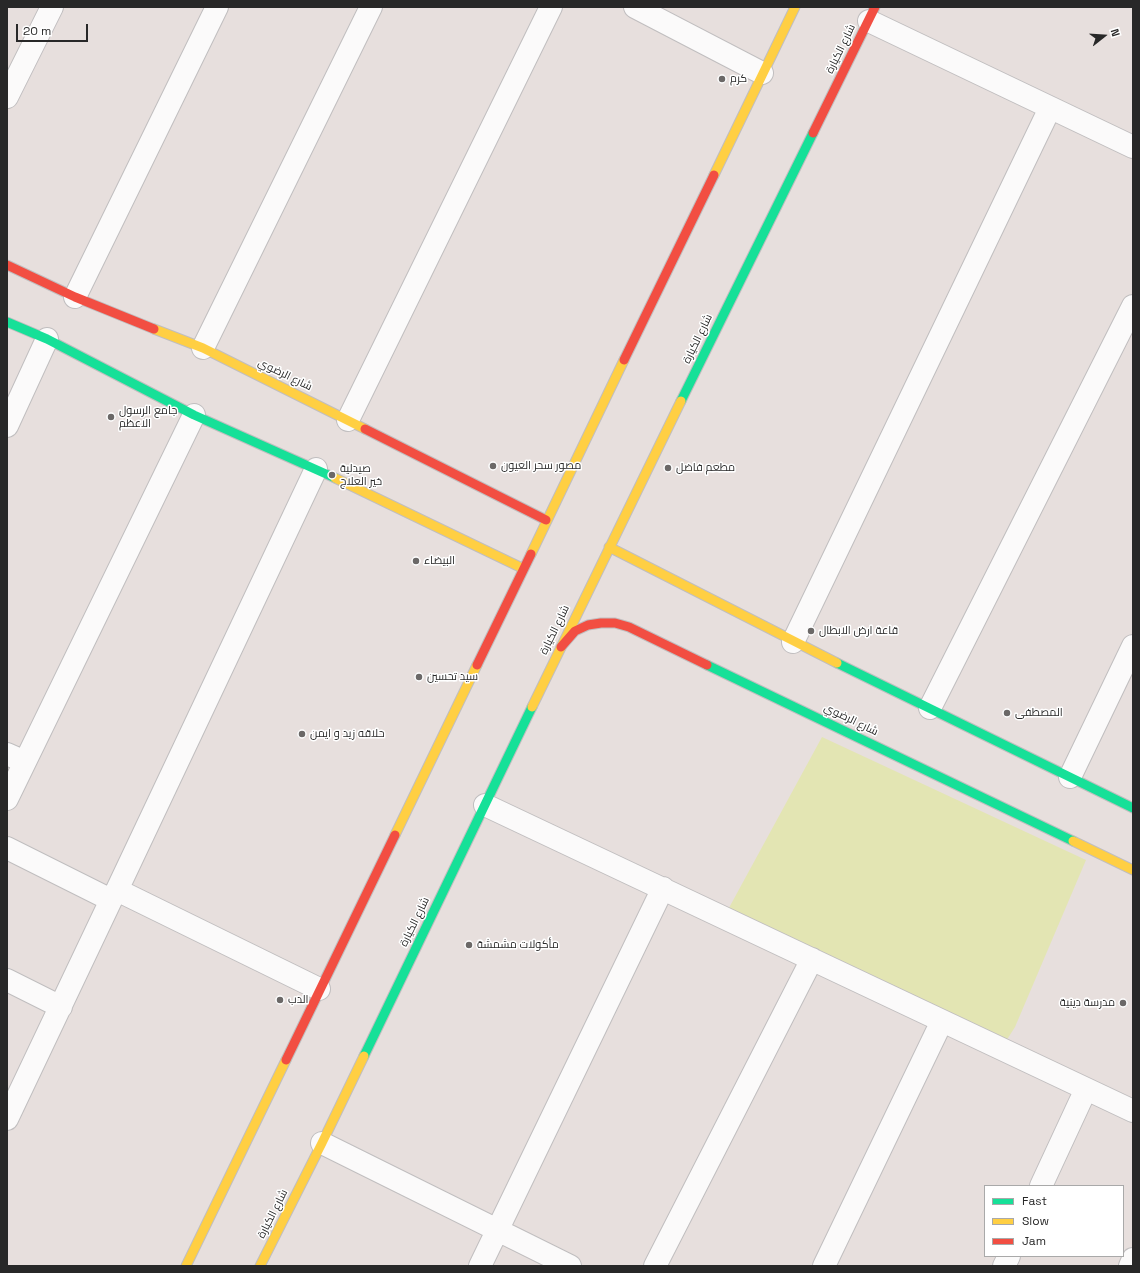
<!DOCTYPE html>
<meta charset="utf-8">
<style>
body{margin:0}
#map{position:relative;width:1140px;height:1273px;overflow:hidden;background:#e7dfdd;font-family:"Space Grotesk",sans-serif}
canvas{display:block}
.frame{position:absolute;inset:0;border:8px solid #282828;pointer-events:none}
.legend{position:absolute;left:984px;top:1185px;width:140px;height:72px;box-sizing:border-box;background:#fff;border:1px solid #a9a9a9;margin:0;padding:5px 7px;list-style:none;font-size:12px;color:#282828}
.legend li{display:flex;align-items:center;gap:8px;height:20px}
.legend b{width:20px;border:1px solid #a9a9a9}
.north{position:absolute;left:1084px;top:16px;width:40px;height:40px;-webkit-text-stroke:3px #fff;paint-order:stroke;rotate:73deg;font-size:11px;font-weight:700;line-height:16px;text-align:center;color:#282828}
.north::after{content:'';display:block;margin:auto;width:14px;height:18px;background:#282828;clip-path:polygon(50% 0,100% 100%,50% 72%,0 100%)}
.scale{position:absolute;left:16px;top:24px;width:72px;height:18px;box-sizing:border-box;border:2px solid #282828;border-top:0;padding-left:5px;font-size:12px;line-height:14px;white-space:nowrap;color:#282828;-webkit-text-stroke:3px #fff;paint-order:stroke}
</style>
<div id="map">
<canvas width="1140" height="1273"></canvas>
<div class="frame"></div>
<ul class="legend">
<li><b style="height:5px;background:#16e098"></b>Fast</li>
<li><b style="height:5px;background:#ffcf43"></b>Slow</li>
<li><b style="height:5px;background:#f24e42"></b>Jam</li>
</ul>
<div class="north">N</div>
<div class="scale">20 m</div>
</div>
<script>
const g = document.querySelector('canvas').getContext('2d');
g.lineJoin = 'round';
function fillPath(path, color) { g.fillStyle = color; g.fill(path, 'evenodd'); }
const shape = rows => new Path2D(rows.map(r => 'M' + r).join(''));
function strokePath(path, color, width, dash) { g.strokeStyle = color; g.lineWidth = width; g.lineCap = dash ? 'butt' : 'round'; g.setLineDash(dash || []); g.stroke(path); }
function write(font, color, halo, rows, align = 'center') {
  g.font = font + ' "Space Grotesk",Cairo,sans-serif'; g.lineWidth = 3; g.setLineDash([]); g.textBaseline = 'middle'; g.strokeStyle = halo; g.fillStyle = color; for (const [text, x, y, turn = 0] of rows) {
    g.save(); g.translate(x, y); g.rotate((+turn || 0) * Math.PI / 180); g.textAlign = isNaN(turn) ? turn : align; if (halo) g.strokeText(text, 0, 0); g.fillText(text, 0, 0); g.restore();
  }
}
const pitch = shape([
 [822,737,1086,860,1015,1027,1001,1049,724,917]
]);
const street = shape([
 [635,7,762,73],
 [869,21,1133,147],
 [7,97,52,7],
 [75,297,217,7],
 [203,348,371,7],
 [348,420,551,7],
 [7,426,47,339],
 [793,642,1050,108],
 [930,708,1133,306],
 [7,754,25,762],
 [1070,777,1133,646],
 [7,799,194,415],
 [485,805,1133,1111],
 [7,848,111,900],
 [117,890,319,989],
 [7,980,61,1007],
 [7,1119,111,900,117,890,316,469],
 [322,1143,570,1266],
 [1041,1186,1086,1089],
 [480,1266,663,888],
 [655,1266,812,959],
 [824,1266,942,1021],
 [1004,1266,1009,1256],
 [1130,1266,1133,1259]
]);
const fast = shape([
 [7,322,47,339,194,415,335,478],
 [681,401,813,133],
 [837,663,1133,808],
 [707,665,1073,841],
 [364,1056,532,707]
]);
const slow = shape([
 [714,175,795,7],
 [154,329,203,348,365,429],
 [335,478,522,568],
 [609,547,837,663],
 [531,554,624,360],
 [532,707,681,401],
 [395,835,477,665],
 [1073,841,1133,870],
 [186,1266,286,1060],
 [260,1266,322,1143,364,1056]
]);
const jam = shape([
 [813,133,875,7],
 [7,265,75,297,154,329],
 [624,360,714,175],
 [365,429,546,520],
 [561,647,575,631,588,625,601,623,615,623,629,627,707,665],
 [477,665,531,554],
 [286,1060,395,835]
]);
const markers = [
 [722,79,4,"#6b6867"],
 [111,417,4,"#6b6867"],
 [493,466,4,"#6b6867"],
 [668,468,4,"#6b6867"],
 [332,475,4,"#6b6867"],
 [416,561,4,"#6b6867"],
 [811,631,4,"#6b6867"],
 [419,677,4,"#6b6867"],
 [1007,713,4,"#6b6867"],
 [302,734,4,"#6b6867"],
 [469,945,4,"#6b6867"],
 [280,1000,4,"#6b6867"],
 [1123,1003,4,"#6b6867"]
];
const streetNames = [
 ["شارع الكيارة",841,49,-64],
 ["شارع الكيارة",698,339,-64],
 ["شارع الرضوي",285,375,26],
 ["شارع الكيارة",555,630,-64],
 ["شارع الرضوي",851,720,26],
 ["شارع الكيارة",415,922,-64],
 ["شارع الكيارة",273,1214,-63]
];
const poiNames = [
 ["كرم",730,79],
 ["جامع الرسول",119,411],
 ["الاعظم",119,424],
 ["مصور سحر العيون",501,466],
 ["مطعم فاضل",676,468],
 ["صيدلية",340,469],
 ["خير العلاج",340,482],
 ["البيضاء",424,561],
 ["قاعة ارض الابطال",819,631],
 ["سيد تحسين",427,677],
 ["المصطفى",1015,713],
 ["حلاقه زيد و ايمن",310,734],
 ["مأكولات مشمشة",477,945],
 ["الدب",288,1000],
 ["مدرسة دينية",1115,1003,"right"]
];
fillPath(pitch, '#e3e5b3');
strokePath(street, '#c0bebf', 24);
strokePath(fast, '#c0bebf', 11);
strokePath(slow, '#c0bebf', 11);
strokePath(jam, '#c0bebf', 11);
strokePath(street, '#fbfafa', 22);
strokePath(fast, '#16e098', 9);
strokePath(slow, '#ffcf43', 9);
strokePath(jam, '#f24e42', 9);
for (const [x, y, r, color] of markers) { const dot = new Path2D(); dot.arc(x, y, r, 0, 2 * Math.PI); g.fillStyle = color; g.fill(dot); strokePath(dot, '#fff', 1.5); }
write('11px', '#282828', '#fff', streetNames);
write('11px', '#282828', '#fff', poiNames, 'left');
</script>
